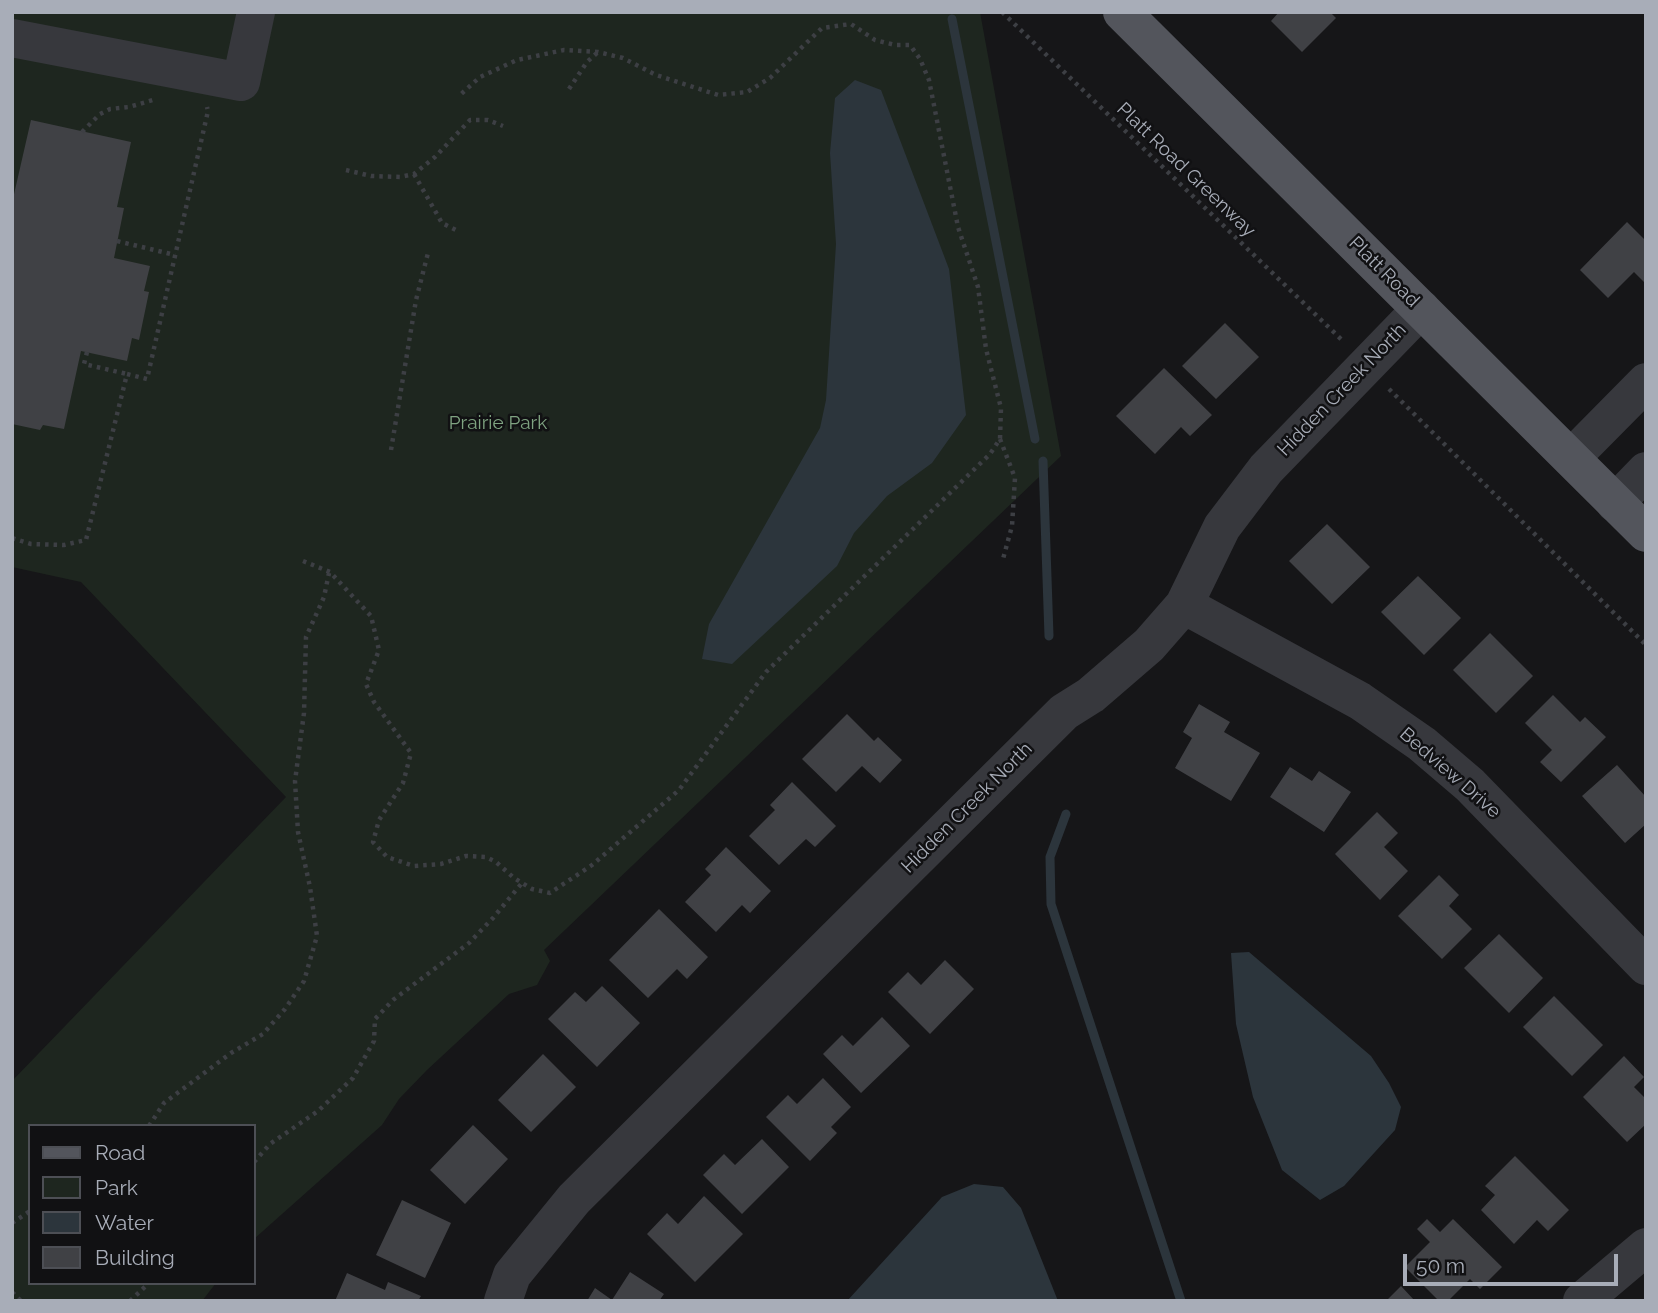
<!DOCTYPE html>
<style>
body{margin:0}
#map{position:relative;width:1658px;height:1313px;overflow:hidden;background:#161618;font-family:Raleway,sans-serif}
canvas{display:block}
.frame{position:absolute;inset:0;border:14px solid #a8adb8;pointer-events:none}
.legend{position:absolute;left:28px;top:1124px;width:228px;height:161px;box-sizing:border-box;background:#111113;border:2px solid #4d4f55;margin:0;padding:9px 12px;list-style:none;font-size:21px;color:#a8adb8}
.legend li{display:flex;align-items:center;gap:14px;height:35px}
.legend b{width:35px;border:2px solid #4d4f55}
.scale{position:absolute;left:1403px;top:1254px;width:215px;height:32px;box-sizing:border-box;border:4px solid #a8adb8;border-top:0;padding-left:9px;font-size:21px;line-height:24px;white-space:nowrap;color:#a8adb8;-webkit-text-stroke:5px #111113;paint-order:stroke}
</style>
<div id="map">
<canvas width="1658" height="1313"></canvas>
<div class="frame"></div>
<ul class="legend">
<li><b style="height:9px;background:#53555c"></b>Road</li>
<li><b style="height:19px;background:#1e261f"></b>Park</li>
<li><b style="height:19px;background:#2c353c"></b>Water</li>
<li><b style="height:19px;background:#404145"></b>Building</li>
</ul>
<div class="scale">50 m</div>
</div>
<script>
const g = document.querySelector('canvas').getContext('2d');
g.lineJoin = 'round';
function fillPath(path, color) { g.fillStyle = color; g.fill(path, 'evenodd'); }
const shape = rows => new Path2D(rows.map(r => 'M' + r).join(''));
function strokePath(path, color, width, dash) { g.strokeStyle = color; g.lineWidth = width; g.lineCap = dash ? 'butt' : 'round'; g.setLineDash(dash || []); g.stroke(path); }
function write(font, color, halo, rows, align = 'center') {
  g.font = font + ' Raleway,sans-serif'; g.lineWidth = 5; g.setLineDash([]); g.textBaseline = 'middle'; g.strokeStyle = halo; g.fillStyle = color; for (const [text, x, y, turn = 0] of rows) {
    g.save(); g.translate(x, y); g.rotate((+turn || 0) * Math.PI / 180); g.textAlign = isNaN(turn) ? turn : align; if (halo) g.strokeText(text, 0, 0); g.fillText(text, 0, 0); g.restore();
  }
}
const green = shape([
 [12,12,980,12,1061,456,544,950,550,961,537,985,509,994,427,1070,399,1099,382,1125,254,1239,254,1126,30,1126,30,1283,216,1283,202,1301,12,1301,12,1081,286,797,81,582,12,567]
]);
const water = shape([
 [855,80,881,90,949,269,966,415,932,463,887,496,854,533,837,566,732,664,702,659,709,624,820,428,826,400,836,244,830,153,835,98],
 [1249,952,1371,1056,1389,1083,1401,1107,1395,1130,1344,1186,1320,1200,1282,1170,1253,1097,1236,1024,1231,953],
 [974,1184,1003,1187,1021,1208,1058,1301,847,1301,942,1197]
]);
const stream = shape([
 [952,19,1035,439],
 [1043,461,1049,636],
 [1066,814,1050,857,1051,904,1181,1301]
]);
const building = shape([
 [1279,12,1330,12,1336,18,1302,52,1271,21],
 [31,120,131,142,117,207,124,208,114,258,150,266,144,291,149,292,139,340,132,338,127,361,81,351,64,429,43,425,40,430,12,424,12,203],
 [1627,222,1646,241,1646,284,1634,272,1608,298,1580,270],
 [1225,323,1259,357,1216,399,1182,366],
 [1164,368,1212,415,1190,436,1181,427,1155,454,1116,416],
 [1327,524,1370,567,1332,604,1289,561],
 [1418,576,1461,618,1424,655,1381,612],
 [1490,633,1533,676,1496,713,1453,670],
 [1553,695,1580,722,1585,717,1606,737,1561,782,1540,762,1552,750,1525,723],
 [1199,704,1230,722,1224,732,1260,753,1231,801,1175,768,1192,738,1183,732],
 [847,714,874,741,878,737,902,760,880,783,862,766,836,792,802,759],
 [1617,765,1646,797,1646,824,1625,843,1582,796],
 [1290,767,1312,781,1319,771,1351,792,1324,832,1270,797],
 [792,782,836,826,815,847,806,839,779,865,749,836,775,810,770,805],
 [1377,812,1398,833,1384,847,1408,871,1380,900,1335,854],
 [726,847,771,891,750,913,742,905,716,932,685,902,711,875,705,869],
 [1439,875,1459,895,1449,906,1472,929,1442,959,1398,916],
 [659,909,708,957,687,979,677,969,648,998,609,960],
 [1499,934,1543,978,1509,1013,1464,968],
 [945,960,974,989,930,1034,888,992,908,972,921,985],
 [602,986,640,1023,597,1067,548,1019,575,992,586,1002],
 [1554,996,1603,1045,1572,1076,1523,1027],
 [882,1017,910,1046,861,1093,823,1054,842,1035,853,1046],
 [543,1054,576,1087,531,1132,498,1100],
 [1624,1056,1644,1077,1634,1087,1646,1099,1646,1124,1627,1142,1583,1097],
 [823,1078,851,1107,831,1127,837,1133,810,1161,766,1117,788,1095,797,1104],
 [473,1125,508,1159,465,1204,430,1170],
 [762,1139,789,1167,742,1214,703,1175,724,1154,735,1165],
 [1515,1156,1569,1210,1548,1231,1537,1220,1514,1244,1481,1210,1495,1195,1485,1186],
 [704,1196,743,1234,695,1282,647,1234,667,1213,678,1224],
 [402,1200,451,1223,425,1278,376,1255],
 [1427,1219,1440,1232,1453,1219,1502,1267,1480,1289,1470,1279,1448,1301,1439,1301,1405,1267,1430,1242,1417,1229],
 [630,1272,664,1294,659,1301,587,1301,595,1288,612,1300],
 [347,1273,385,1290,388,1282,421,1296,418,1301,335,1301],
 [1401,1286,1415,1301,1386,1301]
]);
const path = shape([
 [1002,12,1344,342],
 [569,89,587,62,598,52],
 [82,132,100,114,110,109,129,107,153,100],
 [346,170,371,176,400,177,414,174,435,157,470,120,488,120,503,126],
 [414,174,442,223,458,231],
 [117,241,175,255],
 [87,352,84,364,127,374],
 [1389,389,1646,645],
 [1000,439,1015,478,1012,526,1003,559],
 [391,450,416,300,428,253],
 [12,538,31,544,64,545,86,540,127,374,147,379,208,111,207,107],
 [303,561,330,572,371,616,379,650,366,684,374,702,411,753,403,783,379,820,373,842,387,857,414,866,441,864,466,856,486,857,496,862,514,878,532,889,550,893,592,865,679,790,766,672,990,454,1000,439,1001,408,986,349,978,287,958,227,929,80,920,59,910,45,895,45,875,40,851,24,822,28,770,78,747,92,718,95,656,75,623,58,598,52,564,50,517,60,480,77,460,95],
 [149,1126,164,1103,231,1053,263,1034,285,1009,304,981,317,936,310,887,298,832,295,781,304,713,306,637,324,597,329,573],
 [254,1162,270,1144,318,1111,353,1078,374,1041,375,1019,393,1000,469,943,493,918,522,883],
 [12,1223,30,1211],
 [12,1292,21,1301],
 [130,1301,149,1283]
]);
const minor = shape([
 [12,38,241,82,256,12],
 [1571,458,1646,382],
 [1615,503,1646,471],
 [1184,605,1360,701,1422,744,1470,785,1646,966],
 [503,1301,512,1275,574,1199,1064,712,1091,695,1149,645,1184,605,1222,527,1266,469,1421,309],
 [1582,1301,1646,1247]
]);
const major = shape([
 [1122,12,1646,533]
]);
const streetNames = [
 ["Platt Road Greenway",1186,170,44],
 ["Platt Road",1384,272,45],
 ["Hidden Creek North",1342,390,-46],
 ["Bedview Drive",1450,773,41],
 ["Hidden Creek North",967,808,-45]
];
const parkNames = [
 ["Prairie Park",498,423]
];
fillPath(green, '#1e261f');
fillPath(water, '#2c353c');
strokePath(stream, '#2c353c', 9);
fillPath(building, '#404145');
strokePath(path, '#3d3f44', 4.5, [3.5, 5]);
strokePath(minor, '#37383d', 38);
strokePath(major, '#53555c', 38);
write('19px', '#a8adb8', '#111113', streetNames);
write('19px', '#7fa381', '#111113', parkNames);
</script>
